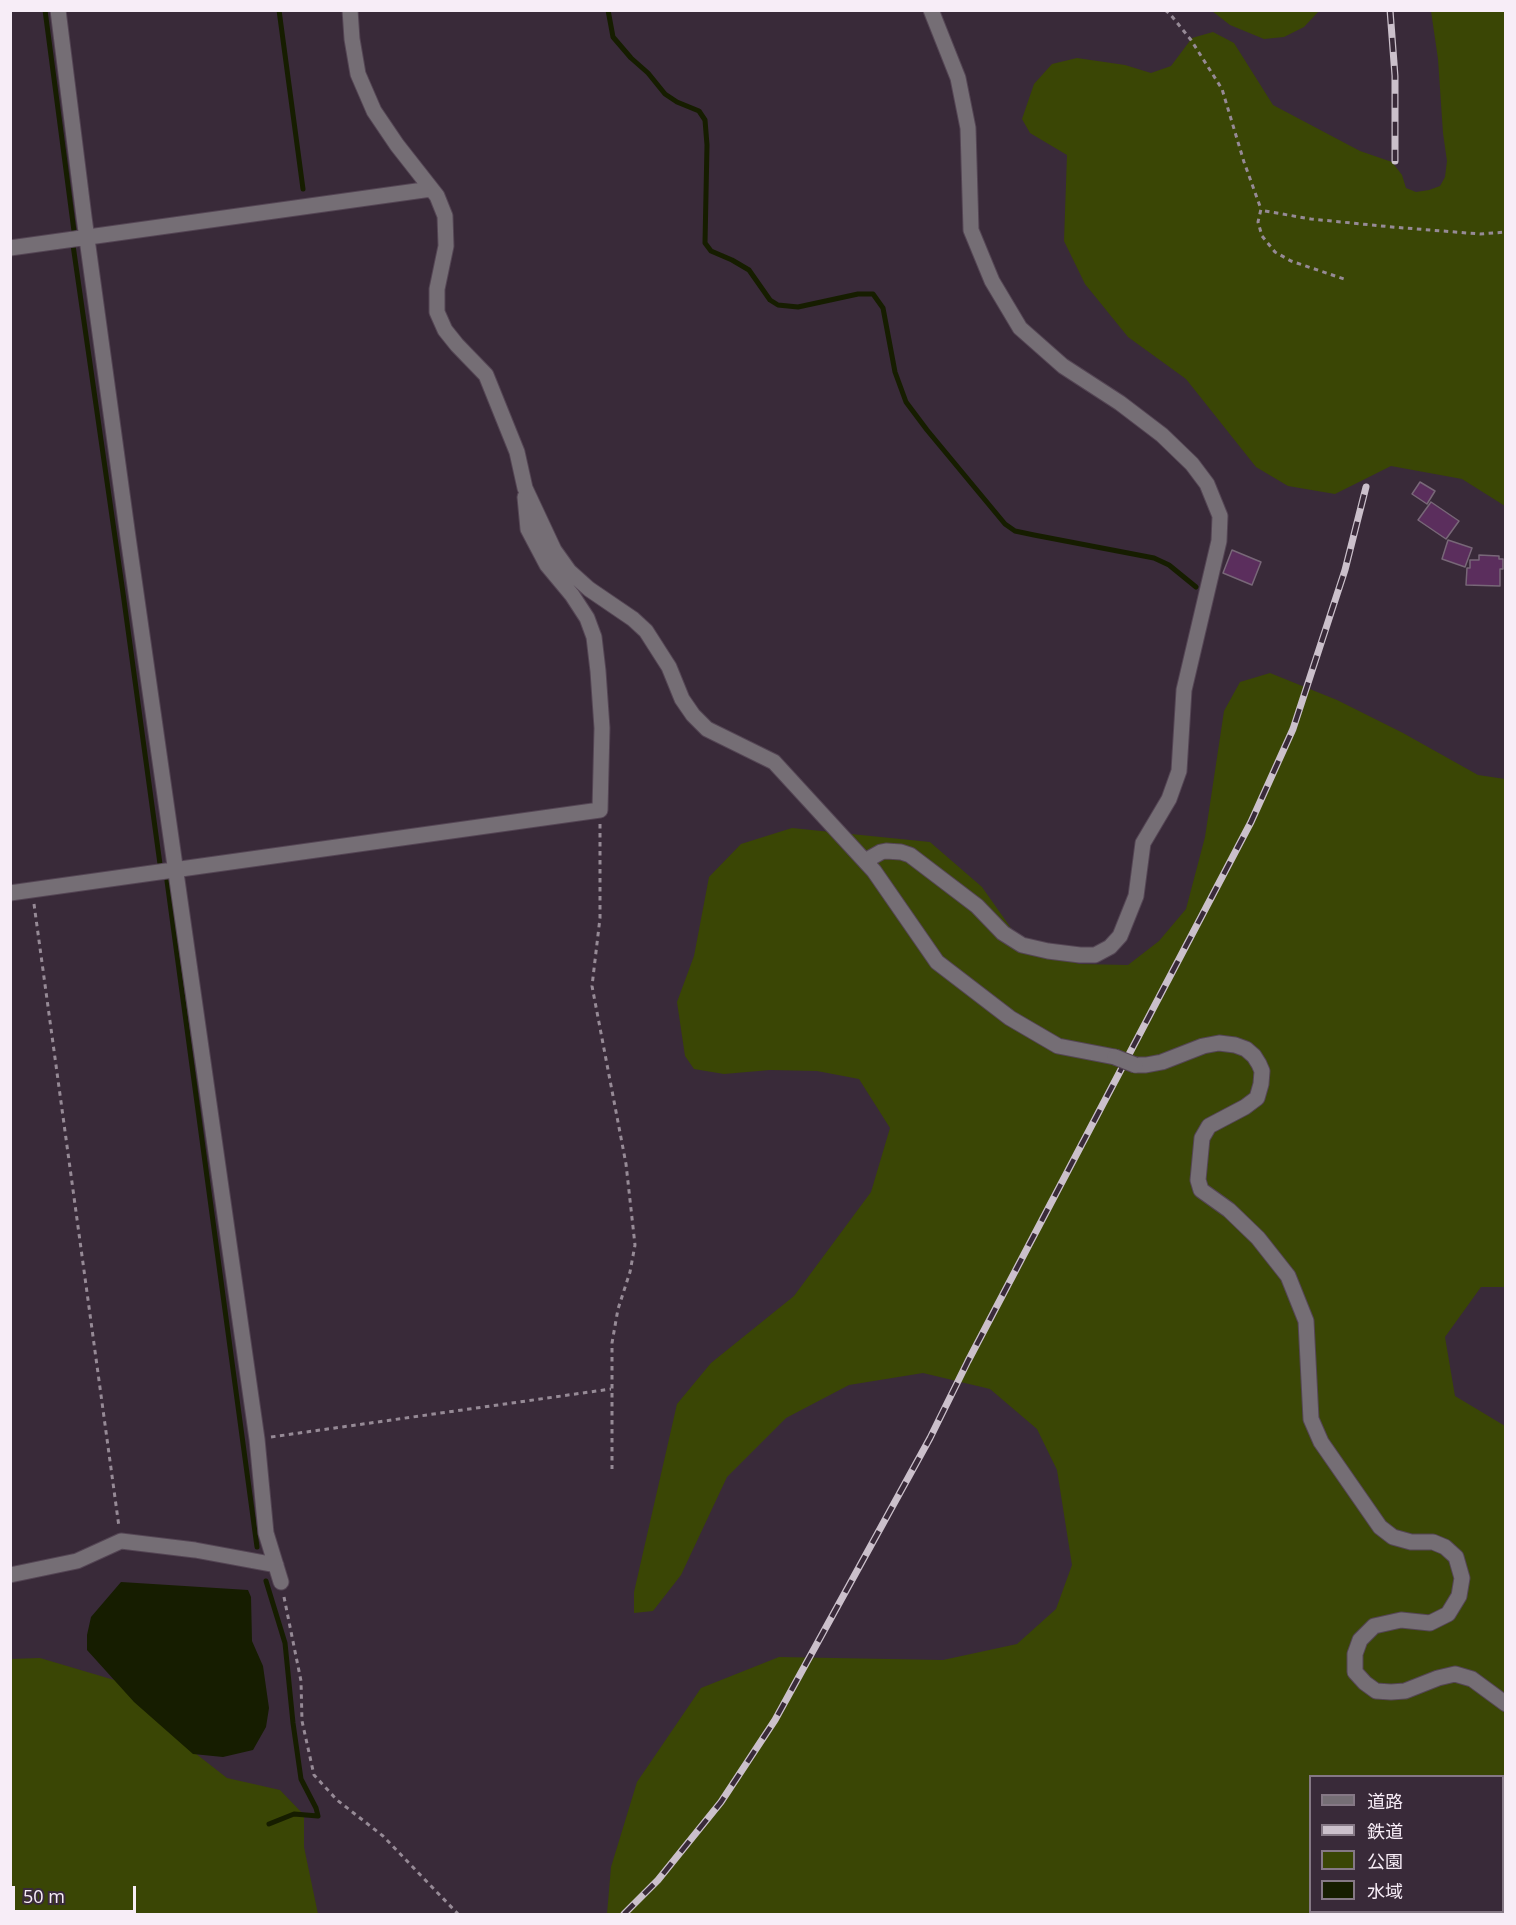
<!DOCTYPE html>
<meta charset="utf-8">
<style>
body{margin:0}
#map{position:relative;width:1516px;height:1925px;overflow:hidden;background:#392a39;font-family:"Open Sans","Noto Sans JP",sans-serif}
canvas{display:block}
.frame{position:absolute;inset:0;border:12px solid #f7edf7;pointer-events:none}
.legend{position:absolute;left:1309px;top:1775px;width:195px;height:138px;box-sizing:border-box;background:#392a39;border:2px solid #857885;margin:0;padding:8px 10px;list-style:none;font-size:18px;color:#f7edf7}
.legend li{display:flex;align-items:center;gap:12px;height:30px}
.legend b{width:30px;border:2px solid #857885}
.scale{position:absolute;left:12px;top:1886px;width:124px;height:27px;box-sizing:border-box;border:3px solid #f7edf7;border-top:0;padding-left:8px;font-size:18px;line-height:21px;white-space:nowrap;color:#f7edf7;-webkit-text-stroke:4px #392a39;paint-order:stroke}
</style>
<div id="map">
<canvas width="1516" height="1925"></canvas>
<div class="frame"></div>
<ul class="legend">
<li><b style="height:8px;background:#756e75"></b>道路</li>
<li><b style="height:8px;background:#cbc0cb"></b>鉄道</li>
<li><b style="height:16px;background:#3a4605"></b>公園</li>
<li><b style="height:16px;background:#161d00"></b>水域</li>
</ul>
<div class="scale">50 m</div>
</div>
<script>
const g = document.querySelector('canvas').getContext('2d');
g.lineJoin = 'round';
function fillPath(path, color) { g.fillStyle = color; g.fill(path, 'evenodd'); }
const shape = rows => new Path2D(rows.map(r => 'M' + r).join(''));
function strokePath(path, color, width, dash) { g.strokeStyle = color; g.lineWidth = width; g.lineCap = dash ? 'butt' : 'round'; g.setLineDash(dash || []); g.stroke(path); }
const green = shape([
 [1212,11,1319,11,1304,27,1284,37,1264,39,1230,25],
 [1431,11,1505,11,1505,506,1462,479,1391,466,1335,494,1288,486,1256,467,1186,379,1128,337,1085,284,1064,241,1067,155,1030,133,1022,119,1034,84,1052,64,1077,58,1125,65,1151,73,1171,66,1192,38,1213,32,1234,43,1273,105,1360,151,1392,162,1402,175,1406,188,1416,192,1429,190,1440,186,1445,177,1447,161,1443,133,1438,59],
 [1270,673,1337,700,1403,733,1478,775,1505,779,1505,1287,1481,1287,1445,1337,1455,1396,1505,1426,1505,1914,607,1914,611,1867,637,1782,701,1688,779,1657,943,1660,1017,1644,1056,1609,1072,1565,1057,1470,1037,1429,990,1389,923,1373,849,1385,786,1418,727,1477,681,1575,653,1611,634,1613,634,1592,677,1404,711,1363,794,1296,871,1192,890,1128,859,1079,817,1071,770,1070,724,1074,694,1069,685,1056,677,1002,694,956,709,877,741,844,792,828,930,842,982,887,1025,948,1079,964,1128,965,1159,941,1186,909,1205,837,1224,711,1240,682],
 [1310,1776,1502,1776,1502,1912,1310,1912],
 [40,1658,121,1682,195,1753,227,1778,280,1790,304,1815,304,1847,318,1914,11,1914,10,1659]
]);
const water = shape([
 [121,1582,248,1590,251,1597,252,1641,263,1666,269,1708,266,1727,253,1750,223,1757,193,1754,134,1702,87,1650,87,1635,91,1617]
]);
const stream = shape([
 [45,10,74,231],
 [279,10,303,189],
 [608,10,613,37,631,58,648,73,665,94,677,102,699,111,705,120,707,145,705,243,711,251,732,260,749,270,770,300,778,305,798,307,858,294,873,294,883,308,895,372,906,402,927,430,1005,524,1015,531,1034,535,1154,558,1169,565,1196,587],
 [73,245,123,593,160,864],
 [167,881,257,1547],
 [266,1581,285,1643,293,1723,301,1779,316,1808,318,1816,294,1814,269,1824]
]);
const building = shape([
 [1420,482,1435,491,1427,504,1412,494,1420,482],
 [1431,502,1459,521,1446,539,1418,520,1431,502],
 [1448,540,1472,548,1465,567,1442,559,1448,540],
 [1232,550,1261,562,1252,585,1223,573,1232,550],
 [1479,555,1499,556,1499,559,1503,559,1503,569,1500,569,1500,586,1466,585,1467,568,1470,568,1470,560,1479,560,1479,555]
]);
const path = shape([
 [1165,10,1170,14,1191,40,1222,89,1244,162,1261,209,1258,222,1262,236,1275,252,1291,261,1347,280],
 [1265,211,1311,219,1392,227,1480,234,1506,232],
 [600,824,600,918,592,986,626,1164,635,1245,630,1272,618,1309,612,1343,612,1469],
 [34,904,119,1527],
 [271,1437,611,1389],
 [284,1597,301,1681,302,1721,314,1775,337,1800,383,1836,458,1914]
]);
const street = shape([
 [58,10,84,217,128,537,257,1439,266,1533,281,1582],
 [350,10,352,39,358,74,374,111,397,145,437,196,445,216,446,246,437,289,437,312,445,330,457,345,486,375,517,452,525,488,554,550,569,571,589,589,633,619,646,631,669,667,682,699,693,715,707,729,774,762,874,871,937,962,1010,1018,1058,1046,1115,1057],
 [10,248,431,189],
 [865,861,881,852,886,851,901,852,910,855,977,906,1003,933,1022,945,1048,951,1080,955,1095,955,1110,947,1120,936,1136,896,1143,843,1169,799,1179,771,1184,690,1219,541,1220,516,1207,484,1192,464,1162,435,1120,403,1063,366,1020,328,992,281,971,230,968,128,958,78,931,10],
 [10,893,600,810,602,728,598,671,594,637,587,618,572,595,547,565,528,529,525,497],
 [1135,1065,1146,1065,1162,1062,1203,1046,1219,1043,1235,1045,1246,1049,1254,1056,1259,1064,1262,1071,1261,1084,1257,1098,1245,1107,1209,1126,1202,1138,1198,1180,1201,1190,1229,1210,1258,1238,1288,1276,1306,1321,1311,1419,1321,1442,1380,1527,1393,1537,1411,1542,1433,1542,1445,1547,1456,1557,1462,1578,1459,1596,1448,1614,1430,1623,1401,1620,1374,1626,1360,1640,1355,1654,1355,1672,1365,1683,1376,1691,1391,1692,1405,1691,1438,1678,1455,1674,1472,1679,1506,1704],
 [10,1575,77,1561,121,1541,195,1550,276,1565]
]);
const rail = shape([
 [1390,10,1395,76,1395,161],
 [624,1914,658,1880,721,1802,775,1720,930,1438,968,1361,1251,822,1293,729,1345,570,1366,487]
]);
const streetBridge = shape([
 [1115,1057,1135,1065]
]);
fillPath(green, '#3a4605');
fillPath(water, '#161d00');
strokePath(stream, '#161d00', 5);
fillPath(building, '#5b2e5d');
strokePath(building, '#786778', 1.5);
strokePath(street, '#544554', 17);
strokePath(path, '#968a96', 3, [4.5, 4.5]);
strokePath(street, '#756e75', 15);
strokePath(rail, '#cbc0cb', 7);
strokePath(rail, '#392a39', 4.5, [14]);
strokePath(streetBridge, '#544554', 17, []);
strokePath(streetBridge, '#756e75', 15);
</script>
